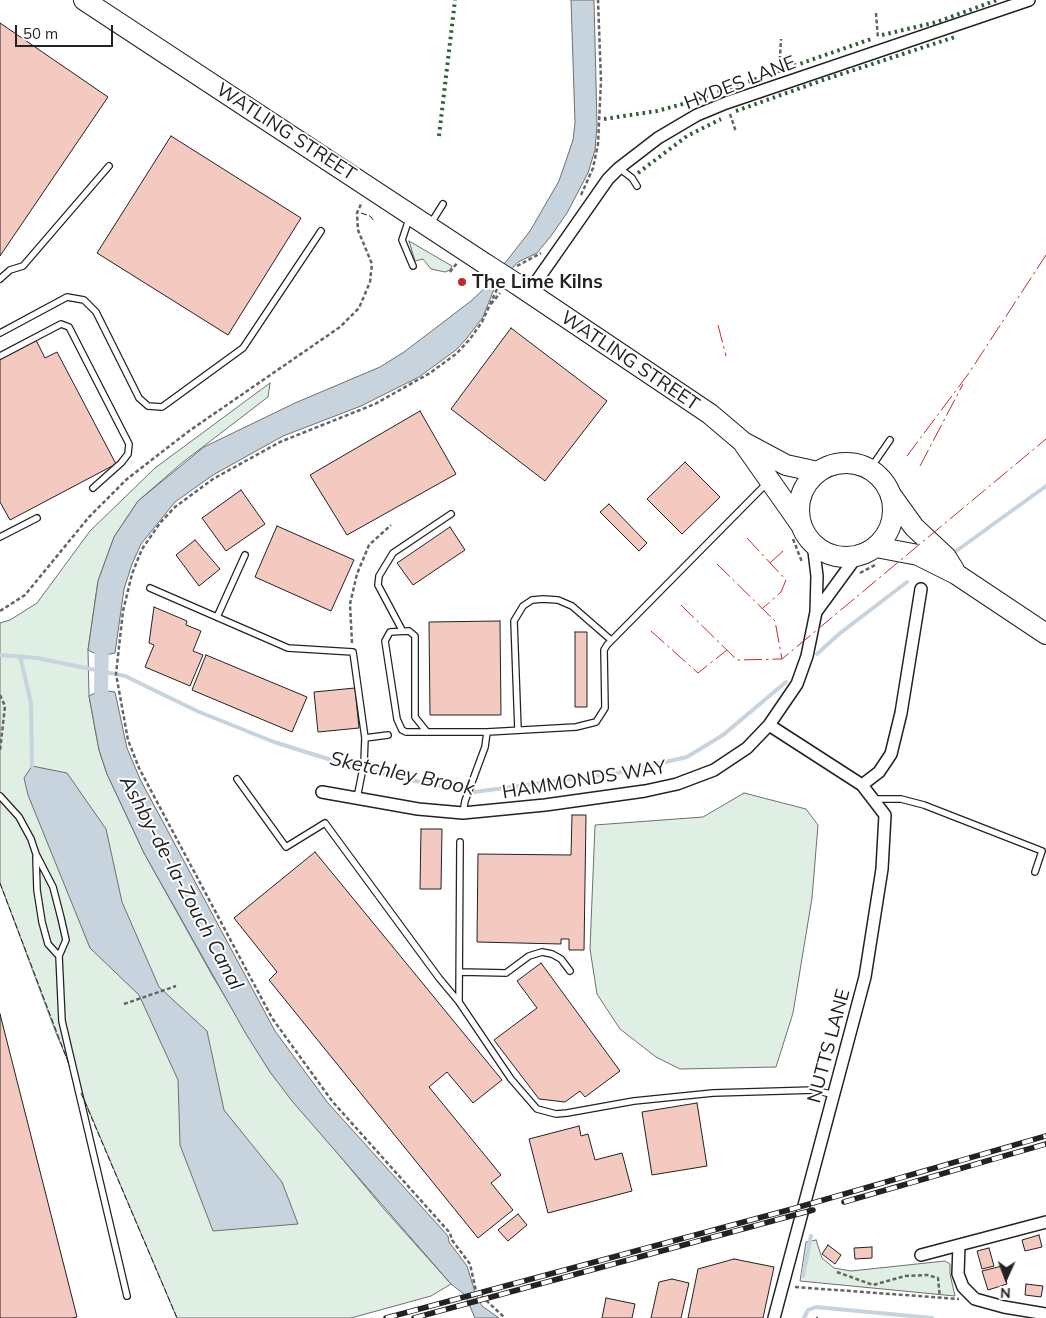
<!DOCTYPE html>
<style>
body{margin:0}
#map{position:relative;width:1046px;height:1318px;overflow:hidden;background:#fff;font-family:Mulish,sans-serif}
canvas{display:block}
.north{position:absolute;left:981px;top:1253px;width:50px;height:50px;-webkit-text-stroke:4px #fff;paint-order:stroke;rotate:182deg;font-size:14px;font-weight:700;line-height:20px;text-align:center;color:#222}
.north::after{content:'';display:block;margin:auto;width:18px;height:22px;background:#222;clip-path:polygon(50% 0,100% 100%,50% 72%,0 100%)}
.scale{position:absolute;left:15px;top:25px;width:98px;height:22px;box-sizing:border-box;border:2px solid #222;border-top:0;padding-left:6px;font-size:15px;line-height:18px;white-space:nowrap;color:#222;-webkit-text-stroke:4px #fff;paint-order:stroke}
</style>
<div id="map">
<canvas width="1046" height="1318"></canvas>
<div class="north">N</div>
<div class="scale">50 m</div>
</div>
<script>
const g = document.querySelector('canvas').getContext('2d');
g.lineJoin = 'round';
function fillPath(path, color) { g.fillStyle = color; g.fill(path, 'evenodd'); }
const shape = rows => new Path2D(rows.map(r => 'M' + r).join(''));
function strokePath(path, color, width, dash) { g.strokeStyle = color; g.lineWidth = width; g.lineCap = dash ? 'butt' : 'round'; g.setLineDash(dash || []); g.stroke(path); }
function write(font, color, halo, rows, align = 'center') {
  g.font = font + ' Mulish,sans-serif'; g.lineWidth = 4; g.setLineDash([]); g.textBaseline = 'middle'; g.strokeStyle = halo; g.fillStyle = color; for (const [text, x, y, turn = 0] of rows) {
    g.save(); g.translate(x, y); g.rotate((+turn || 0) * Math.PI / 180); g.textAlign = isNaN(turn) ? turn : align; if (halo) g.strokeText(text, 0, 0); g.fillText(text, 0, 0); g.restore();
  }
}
const green = shape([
 [409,241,452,266,450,270,445,272,431,269,423,259,415,261,409,241],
 [270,383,268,397,183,462,138,501,114,537,98,581,88,650,89,696,99,750,107,774,144,853,212,975,270,1072,384,1209,451,1284,431,1296,351,1318,177,1318,56,1033,0,883,0,623,10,620,37,603,90,531,155,468,270,383],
 [744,793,806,809,818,825,812,898,793,1013,776,1067,680,1069,656,1057,620,1029,597,994,590,949,595,825,703,817,744,793],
 [816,1240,822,1258,834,1268,851,1271,945,1261,950,1264,950,1274,955,1296,800,1281,806,1242,816,1240]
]);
const water = shape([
 [571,0,594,0,597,125,595,150,588,173,567,213,551,236,537,253,518,262,494,289,483,317,467,338,456,350,419,377,361,406,283,436,213,475,175,502,141,544,132,564,124,589,115,653,100,656,88,650,98,581,114,537,138,501,204,447,295,403,380,367,404,352,471,301,487,286,530,231,559,181,573,140,575,123,571,0],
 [101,690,115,692,127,748,140,779,275,1031,328,1103,448,1236,449,1242,467,1266,475,1292,482,1306,499,1318,475,1318,465,1295,451,1284,292,1101,270,1072,246,1034,144,853,107,774,99,750,89,696,101,690],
 [32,766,67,773,106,829,122,902,159,987,207,1031,224,1110,282,1182,298,1224,213,1231,180,1145,178,1080,139,995,90,948,28,795,24,778,32,766]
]);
const stream = shape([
 [952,554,1046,486],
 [817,654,839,634,907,582],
 [0,655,37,658,125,676,197,711,274,742,344,764,405,779,474,792,617,773,687,757,723,735,786,682],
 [20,656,31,703,32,766],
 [803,1276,811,1236],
 [804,1318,808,1310,816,1307,932,1318]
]);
const canal = shape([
 [102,638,101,690,104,709]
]);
const building = shape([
 [0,23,108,97,0,256,0,23],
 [171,136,301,218,228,335,97,253,171,136],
 [511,328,607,401,545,481,451,409,511,328],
 [36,340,45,358,57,352,116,464,10,520,0,502,0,359,36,340],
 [420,411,456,474,347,535,310,475,420,411],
 [685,462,720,497,682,534,647,499,685,462],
 [241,490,265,524,226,551,202,518,241,490],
 [609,504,647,543,639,551,600,512,609,504],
 [277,526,354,560,331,611,255,577,277,526],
 [450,527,465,550,413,585,397,563,450,527],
 [195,540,220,569,199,586,176,555,195,540],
 [154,607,187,621,186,625,201,631,193,651,203,655,190,686,145,667,154,645,149,643,154,607],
 [500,621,501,715,430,715,429,622,500,621],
 [575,632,587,632,587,707,575,707,575,632],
 [206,655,307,697,292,732,192,690,206,655],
 [355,688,359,728,318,732,314,692,355,688],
 [572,815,586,815,584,950,569,950,569,939,561,939,561,944,477,942,478,854,571,855,572,815],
 [421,829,442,829,441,889,420,889,421,829],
 [315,852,502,1080,473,1103,447,1072,429,1087,501,1175,491,1183,513,1210,478,1238,269,980,277,972,234,918,315,852],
 [541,963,620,1071,585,1097,580,1091,565,1102,539,1099,494,1040,537,1008,517,981,541,963],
 [0,1014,77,1317,72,1318,0,1318,0,1014],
 [697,1103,707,1166,652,1175,642,1112,697,1103],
 [579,1126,581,1136,588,1134,595,1160,622,1153,632,1191,548,1213,529,1139,579,1126],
 [518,1214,527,1225,508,1241,498,1230,518,1214],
 [1039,1235,1042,1247,1025,1251,1022,1240,1039,1235],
 [828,1245,841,1255,835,1264,822,1254,828,1245],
 [872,1247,872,1258,855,1259,854,1248,872,1247],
 [989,1248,994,1266,982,1269,977,1251,989,1248],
 [734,1259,774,1267,763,1318,688,1318,698,1269,734,1259],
 [1002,1266,1007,1284,988,1290,982,1271,1002,1266],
 [672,1279,689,1283,681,1318,651,1318,659,1282,672,1279],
 [1026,1284,1043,1286,1041,1297,1025,1295,1026,1284],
 [606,1298,635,1304,632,1318,602,1318,606,1298]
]);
const path = shape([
 [876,13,878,39],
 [779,73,781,39],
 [730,114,736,132],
 [581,195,593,168,598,144,601,81,598,0],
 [517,266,541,253],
 [450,272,457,263],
 [497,289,482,322,470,339,456,354,430,373,375,404,280,442,213,479,175,507,160,523,142,549,132,574,123,611,116,674,128,740,139,768,272,1018,332,1101,450,1233,452,1240,470,1264,476,1291,505,1318],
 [491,304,500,293],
 [793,539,802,562],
 [860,573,877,564],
 [0,611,25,595,89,517,127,479,189,431,340,327,359,308,370,282,372,264,358,230,357,213,362,202],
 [352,643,350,604,357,574,369,545,391,525],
 [0,695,5,706,0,751],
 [124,1004,176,986],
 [837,1272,873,1285,905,1276,927,1275,938,1278,940,1298],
 [795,1287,959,1299],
 [816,1318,818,1318]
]);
const service = shape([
 [619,168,632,178,637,186],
 [409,219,402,240,413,266],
 [431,223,443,204],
 [0,279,10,270,23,266,109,166],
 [0,333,67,297,84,300,96,312,139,398,148,406,162,407,243,348,321,231],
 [0,356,61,324,69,327,129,444,128,454,121,463,93,488],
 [870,469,890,440],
 [0,537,37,518],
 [150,588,288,648,353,652,365,738,364,763,357,798],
 [217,617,245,555],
 [402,630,378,585,379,576,393,553,451,514],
 [518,730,514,621,523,606,532,600,543,599,558,600,572,606,611,640],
 [427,732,415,717,415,636,409,631,390,632,385,641,397,719,402,730,406,732,487,732,576,727,596,722,605,708,604,650,607,645,767,483],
 [365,738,388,735],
 [237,779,286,847,325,823,439,978,459,1002],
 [0,796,19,817,31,839,36,854,53,887,61,918,66,940,59,956,62,1021,127,1296],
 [872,799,901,799,924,805,1042,851,1035,872],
 [463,813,465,801,485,747,487,732],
 [460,842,459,1002,511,1079,537,1109,556,1114,567,1113,634,1101,713,1093,815,1090,834,1095],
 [36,857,37,890,42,922,48,944,59,956],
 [461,972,506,973,529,956,542,952,552,954,561,959,570,971]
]);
const minor = shape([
 [529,292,608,179,619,168,658,138,697,115,726,103,1029,0],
 [816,612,857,556],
 [769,725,862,785,885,815,882,869,865,977,774,1318],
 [862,785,879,772,891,754,901,713,921,589],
 [322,792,418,809,463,813,545,805,645,791,677,784,714,770,747,748,769,725,797,684,807,656,816,612,817,576,813,543],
 [959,1245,958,1274,963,1287,975,1299,1004,1307,1046,1314],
 [921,1255,1046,1222]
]);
const trunk = shape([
 [84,0,487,265],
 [515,283,710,414,743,442,786,465,818,472],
 [744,444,801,525],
 '799 510a47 47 0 1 1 94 0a47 47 0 1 1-94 0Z',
 [891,495,914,527,946,557,954,570],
 [876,547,918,555,956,574,1046,634]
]);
const rail = shape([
 [844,1202,1046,1144],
 [386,1318,792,1209,1046,1136],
 [414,1318,813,1210]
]);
const trunkBridge = shape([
 [487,265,515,283]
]);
const hedge = shape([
 [882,35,937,22,997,0],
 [782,70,874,38],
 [736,111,823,80,955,37],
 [604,119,657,111,690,102,776,72],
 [439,136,455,0],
 [638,173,687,136,721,119]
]);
const fence = shape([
 [361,213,370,216,375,222],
 [0,883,70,1067],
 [81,1093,177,1318]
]);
const power = shape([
 [718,325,726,356],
 [907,456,969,373,1046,255],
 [920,466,963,384],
 [747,538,786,580,781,592,762,609],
 [770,563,784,550],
 [717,564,775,621,782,659],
 [681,605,737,660,782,659,1046,439],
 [651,631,698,673,727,650]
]);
const markers = [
 [462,282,5,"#c62828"]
];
const streetNames = [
 ["HYDES LANE",740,83,-21],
 ["WATLING STREET",286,132,33],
 ["WATLING STREET",630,361,34],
 ["HAMMONDS WAY",584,780,-9],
 ["NUTTS LANE",829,1046,-75]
];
const poiNames = [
 ["The Lime Kilns",472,282]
];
const waterNames = [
 ["Sketchley Brook",402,774,12],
 ["Ashby-de-la-Zouch Canal",181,883,62]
];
fillPath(green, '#e0efe3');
strokePath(green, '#6f6f6f', 1);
fillPath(water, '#c7d3dd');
strokePath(water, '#6f6f6f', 1);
strokePath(stream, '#c7d3dd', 4);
strokePath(canal, '#c7d3dd', 14);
fillPath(building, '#f3c9c0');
strokePath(building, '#222', 1);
strokePath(service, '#222', 8);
strokePath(minor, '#222', 14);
strokePath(trunk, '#222', 22);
strokePath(path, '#646464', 2.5, [4, 2.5]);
strokePath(service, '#fff', 5.5);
strokePath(minor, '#fff', 11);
strokePath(trunk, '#fff', 20);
strokePath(rail, '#222', 5.5);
strokePath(rail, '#fff', 4, [11]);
strokePath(trunkBridge, '#222', 22, []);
strokePath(trunkBridge, '#fff', 20);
strokePath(hedge, '#2f5e38', 4, [2.5, 4]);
strokePath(fence, '#222', 1, [6, 2.5]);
strokePath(power, '#c62828', 1, [18, 4, 2.5, 4]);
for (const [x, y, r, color] of markers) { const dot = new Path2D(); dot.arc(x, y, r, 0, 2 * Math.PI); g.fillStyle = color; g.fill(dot); strokePath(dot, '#fff', 2); }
write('19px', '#222', '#fff', streetNames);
write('bold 19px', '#222', '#fff', poiNames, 'left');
write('italic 20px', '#222', '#fff', waterNames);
</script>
